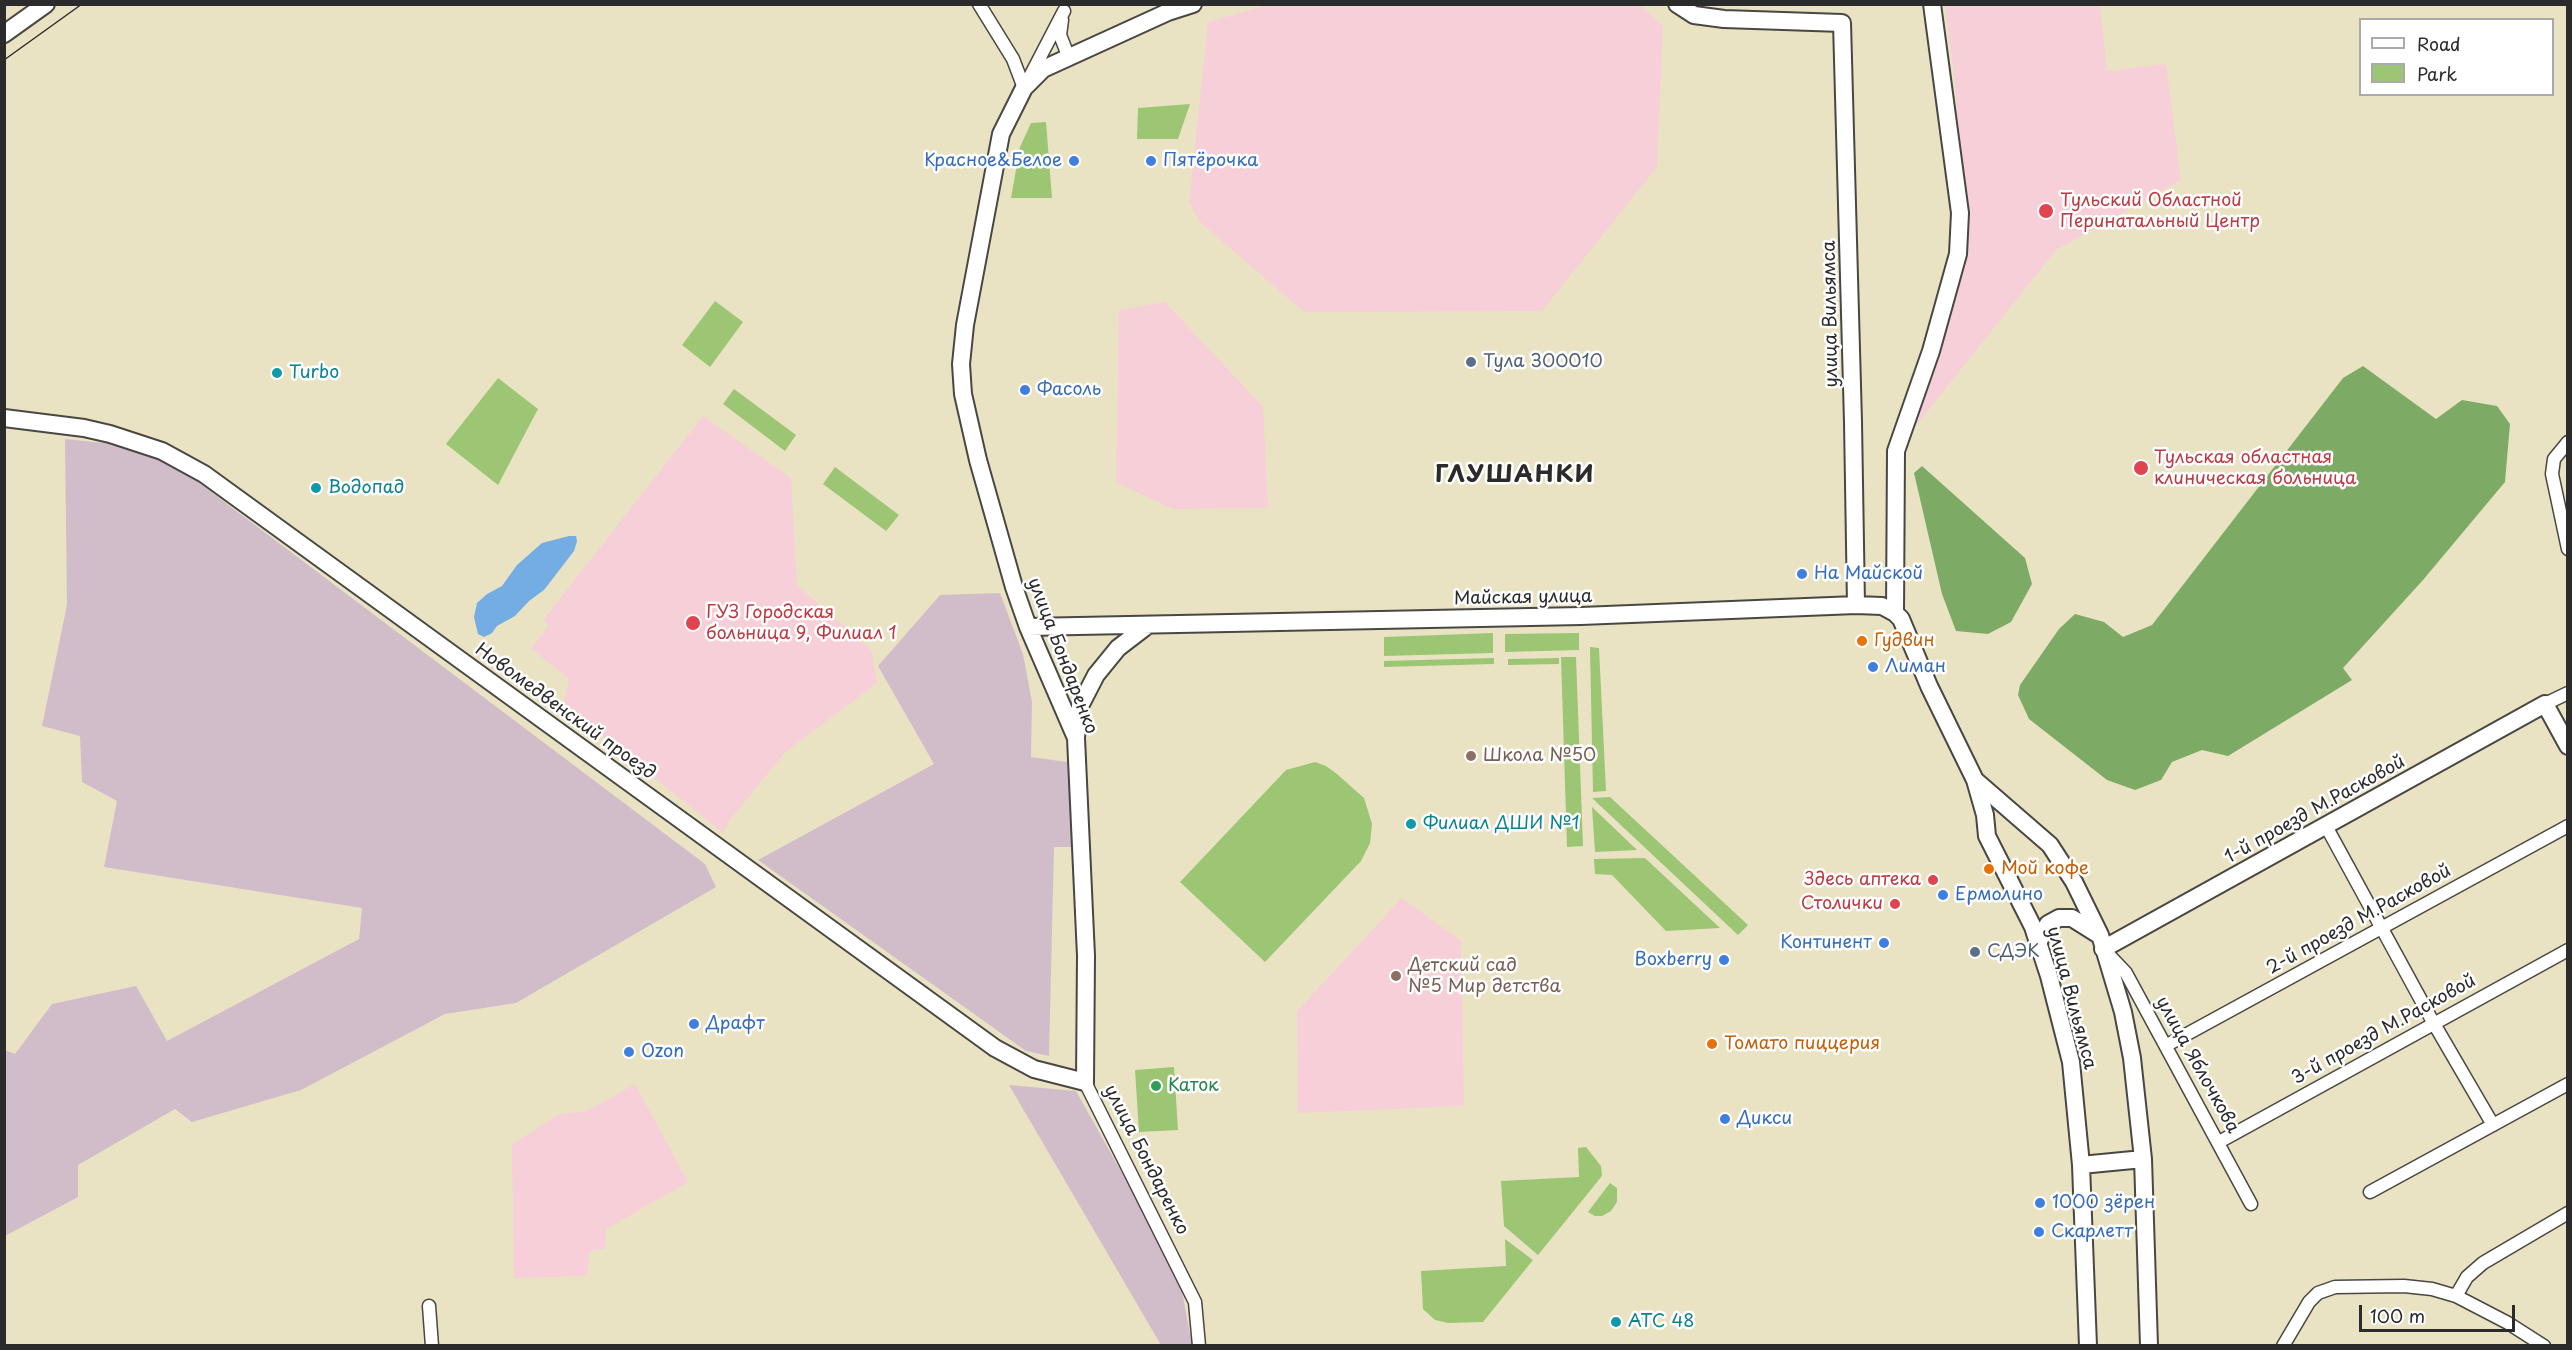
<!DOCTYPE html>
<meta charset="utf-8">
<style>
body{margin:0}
#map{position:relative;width:2572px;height:1350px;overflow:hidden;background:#eae3c3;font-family:"Playpen Sans",sans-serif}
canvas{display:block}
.frame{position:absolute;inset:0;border:6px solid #2b2b2b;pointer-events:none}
.legend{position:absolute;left:2359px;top:18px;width:195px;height:78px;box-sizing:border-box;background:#fff;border:2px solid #aaa;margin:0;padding:8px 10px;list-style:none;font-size:18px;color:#2b2b2b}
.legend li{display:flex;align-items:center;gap:12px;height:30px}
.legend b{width:30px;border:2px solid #aaa}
.scale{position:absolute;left:2359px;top:1305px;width:156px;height:27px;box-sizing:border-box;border:3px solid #2b2b2b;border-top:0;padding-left:8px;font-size:18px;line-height:21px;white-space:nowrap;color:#2b2b2b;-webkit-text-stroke:4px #fff;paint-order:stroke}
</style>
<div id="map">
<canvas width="2572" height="1350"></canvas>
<div class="frame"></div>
<ul class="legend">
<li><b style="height:8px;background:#fff"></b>Road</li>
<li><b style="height:16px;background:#9cc673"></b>Park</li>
</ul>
<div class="scale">100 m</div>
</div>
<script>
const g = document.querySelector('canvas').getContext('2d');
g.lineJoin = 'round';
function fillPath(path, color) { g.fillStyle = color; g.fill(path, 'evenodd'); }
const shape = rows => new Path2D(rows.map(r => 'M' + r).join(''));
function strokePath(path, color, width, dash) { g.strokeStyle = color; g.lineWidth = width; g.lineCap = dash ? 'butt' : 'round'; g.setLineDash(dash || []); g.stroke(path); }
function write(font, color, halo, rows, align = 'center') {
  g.font = font + ' "Playpen Sans",sans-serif'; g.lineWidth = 5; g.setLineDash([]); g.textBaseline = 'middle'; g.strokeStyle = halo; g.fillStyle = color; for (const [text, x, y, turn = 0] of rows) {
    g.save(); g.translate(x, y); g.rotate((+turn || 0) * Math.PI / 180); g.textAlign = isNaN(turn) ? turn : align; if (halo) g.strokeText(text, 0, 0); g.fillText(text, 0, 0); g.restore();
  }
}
const built = shape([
 [1271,4,1640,5,1663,26,1657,167,1542,311,1304,312,1202,224,1189,203,1208,22],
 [1945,5,2100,5,2107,71,2166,64,2181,180,2056,250,1907,437,1940,351,1969,241,1960,162,1955,85],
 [1165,302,1263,407,1268,508,1173,509,1116,482,1119,310],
 [703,416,791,478,797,585,871,650,877,683,785,752,730,820,723,833,563,704,569,679,531,648,549,626,543,620],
 [1402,898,1461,941,1464,1106,1298,1113,1297,1011],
 [635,1084,688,1182,606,1229,605,1249,590,1250,587,1276,514,1278,512,1144,560,1114,587,1111]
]);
const industrial = shape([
 [65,439,123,445,178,467,705,864,716,887,516,1003,445,1014,301,1090,192,1122,175,1109,78,1165,78,1197,5,1236,5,1050,15,1054,52,1004,136,986,167,1041,359,939,362,908,104,867,117,801,82,782,80,736,42,726,67,605],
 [1000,593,1023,654,1032,702,1031,757,1067,762,1075,847,1054,847,1049,1056,1026,1051,758,860,934,764,878,666,940,595],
 [1009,1085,1076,1091,1179,1275,1192,1345,1161,1345]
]);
const green = shape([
 [1190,104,1178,139,1137,139,1138,108],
 [1046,122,1052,198,1011,198,1020,147,1031,123],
 [715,301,743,322,710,367,682,345],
 [498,378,538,409,498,485,446,444],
 [734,389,796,435,785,451,723,404],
 [835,467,899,515,886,531,823,484],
 [1493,633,1493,653,1384,656,1384,637],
 [1579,633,1579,650,1505,652,1505,634],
 [1590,647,1599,648,1606,791,1593,792],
 [1561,657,1576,657,1583,846,1567,847],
 [1494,658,1494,664,1384,667,1384,661],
 [1559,658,1559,664,1508,665,1508,659],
 [1315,762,1326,766,1337,774,1364,798,1372,824,1370,843,1361,861,1265,962,1180,882,1286,770],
 [1610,797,1748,925,1738,935,1592,798],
 [1592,807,1637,850,1595,852],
 [1645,858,1720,928,1666,931,1612,875,1595,874,1594,859],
 [1174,1067,1178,1130,1139,1132,1135,1070],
 [1586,1147,1601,1166,1602,1176,1538,1255,1504,1226,1501,1181,1579,1177,1578,1148],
 [1610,1183,1617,1188,1617,1202,1611,1211,1602,1216,1595,1216,1588,1212],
 [1505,1239,1533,1260,1483,1322,1448,1323,1435,1320,1423,1309,1421,1271,1506,1266]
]);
const forest = shape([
 [2363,366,2436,419,2462,400,2497,406,2510,424,2505,482,2423,580,2343,668,2352,680,2228,756,2202,750,2172,762,2161,780,2135,790,2107,780,2029,719,2018,695,2020,685,2059,629,2075,614,2104,622,2123,637,2152,625,2343,378],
 [1922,466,2025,558,2032,584,2011,622,1988,634,1956,631,1942,594,1914,473]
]);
const water = shape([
 [569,536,576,536,577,541,574,551,544,590,529,601,515,616,497,626,492,633,484,637,478,634,474,617,477,603,487,594,502,586,517,565,542,543]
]);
const street = shape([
 [979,4,1013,59,1024,88,1064,11],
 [1062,20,1060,35,1069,58],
 [2568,442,2554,459,2552,474,2568,549],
 [2545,704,2568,693],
 [2326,826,2433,1022,2493,1125],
 [2106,952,2126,973,2251,1204],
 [2167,1045,2568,826],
 [1085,1082,1195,1302,1199,1346],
 [2219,1142,2568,950],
 [2370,1192,2568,1084],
 [2456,1296,2467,1277,2483,1263,2568,1213],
 [429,1306,432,1346],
 [2283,1346,2309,1302,2318,1293,2335,1287,2404,1286,2432,1289,2456,1296,2508,1323,2544,1346]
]);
const secondary = shape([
 [1677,4,1694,15,1724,19,1842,23,1853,422,1856,605],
 [4,34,46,4],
 [4,418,84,428,110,434,162,451,204,474,995,1048,1034,1069,1085,1082,1086,956,1076,738,1028,627,1014,587,978,460,963,394,961,364,965,325,1001,134,1024,88,1043,69,1168,12,1193,4],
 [1895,613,1896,451,1931,351,1958,254,1960,213,1932,4],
 [1028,627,1581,616,1856,605,1882,606,1895,613,1901,619,1929,686,1975,780,1985,815,1987,836,2033,927,2049,976,2071,1062,2081,1165,2088,1346],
 [1076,737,1080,706,1096,675,1118,648,1148,625],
 [1975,780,2050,845,2074,882,2100,935,2123,1012,2132,1058,2143,1159,2149,1346],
 [2039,941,2048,924,2059,918,2072,918,2099,935],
 [2103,949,2545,704,2568,746],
 [2081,1165,2143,1159]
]);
const tram = shape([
 [4,60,82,4]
]);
const markers = [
 [1074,161,6,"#3f7fe0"],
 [1151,161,6,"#3f7fe0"],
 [2046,211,8,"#e0444e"],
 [1471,362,6,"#5c6f8a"],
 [277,373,6,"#0f9aa8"],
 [1025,390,6,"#3f7fe0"],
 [2141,468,8,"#e0444e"],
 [316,488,6,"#0f9aa8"],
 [1802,574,6,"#3f7fe0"],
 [693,623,8,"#e0444e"],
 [1862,641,6,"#e8710a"],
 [1873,667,6,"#3f7fe0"],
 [1471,756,6,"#8d6e63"],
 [1411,824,6,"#0f9aa8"],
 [1989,869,6,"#e8710a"],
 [1933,880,6,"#e0444e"],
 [1943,895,6,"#3f7fe0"],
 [1895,904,6,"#e0444e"],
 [1884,943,6,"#3f7fe0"],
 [1975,952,6,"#5c6f8a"],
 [1724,960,6,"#3f7fe0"],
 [1396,976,6,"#8d6e63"],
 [694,1024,6,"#3f7fe0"],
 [1712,1044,6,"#e8710a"],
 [629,1052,6,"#3f7fe0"],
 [1156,1086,6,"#2e9e5b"],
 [1725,1119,6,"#3f7fe0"],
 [2040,1203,6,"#3f7fe0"],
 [2039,1232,6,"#3f7fe0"],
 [1616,1322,6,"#0f9aa8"]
];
const shopNames = [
 ["Красное&Белое",1062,161,"right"],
 ["Пятёрочка",1163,161],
 ["Фасоль",1037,390],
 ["На Майской",1814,574],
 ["Лиман",1885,667],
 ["Ермолино",1955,895],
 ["Континент",1872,943,"right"],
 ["Boxberry",1712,960,"right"],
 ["Драфт",706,1024],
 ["Ozon",641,1052],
 ["Дикси",1737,1119],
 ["1000 зёрен",2052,1203],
 ["Скарлетт",2051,1232]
];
const healthNames = [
 ["Тульский Областной",2060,201],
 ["Перинатальный Центр",2060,222],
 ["Тульская областная",2154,458],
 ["клиническая больница",2154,479],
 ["ГУЗ Городская",706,613],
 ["больница 9, Филиал 1",706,634],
 ["Здесь аптека",1921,880,"right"],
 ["Столички",1883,904,"right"]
];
const streetNames = [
 ["улица Вильямса",1831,314,-91],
 ["Майская улица",1523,598,-1],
 ["улица Бондаренко",1062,656,69],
 ["Новомедвенский проезд",565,712,36],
 ["1-й проезд М.Расковой",2315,810,-29],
 ["2-й проезд М.Расковой",2359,920,-29],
 ["улица Вильямса",2071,998,75],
 ["3-й проезд М.Расковой",2384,1030,-29],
 ["улица Яблочкова",2197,1065,61],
 ["улица Бондаренко",1146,1160,63]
];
const serviceNames = [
 ["Тула 300010",1483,362],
 ["СДЭК",1987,952]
];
const cultureNames = [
 ["Turbo",289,373],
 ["Водопад",328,488],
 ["Филиал ДШИ №1",1423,824],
 ["АТС 48",1628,1322]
];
const foodNames = [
 ["Гудвин",1874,641],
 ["Мой кофе",2001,869],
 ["Томато пиццерия",1724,1044]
];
const educationNames = [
 ["Школа №50",1483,756],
 ["Детский сад",1408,966],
 ["№5 Мир детства",1408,987]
];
const leisureNames = [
 ["Каток",1168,1086]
];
const districtNames = [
 ["ГЛУШАНКИ",1515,475]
];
fillPath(built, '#f6cfd8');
fillPath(industrial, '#d1bdca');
fillPath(green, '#9cc673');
fillPath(forest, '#7dab65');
fillPath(water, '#74ace4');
strokePath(street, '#484742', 15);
strokePath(secondary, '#484742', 20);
strokePath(street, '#fff', 12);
strokePath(secondary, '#fff', 16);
strokePath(tram, '#2b2b2b', 1.5);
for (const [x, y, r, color] of markers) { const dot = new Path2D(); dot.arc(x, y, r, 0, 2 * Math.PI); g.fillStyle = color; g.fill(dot); strokePath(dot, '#fff', 2); }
write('18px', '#366cbe', '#fff', shopNames, 'left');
write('18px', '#be3a42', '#fff', healthNames, 'left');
write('18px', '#2b2b2b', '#fff', streetNames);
write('18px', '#4e5e75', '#fff', serviceNames, 'left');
write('18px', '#0d838f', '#fff', cultureNames, 'left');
write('18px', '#c56008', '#fff', foodNames, 'left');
write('18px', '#785e54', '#fff', educationNames, 'left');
write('18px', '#27864d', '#fff', leisureNames, 'left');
g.letterSpacing = '1.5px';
write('bold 24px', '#2b2b2b', '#fff', districtNames);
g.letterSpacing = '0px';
</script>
